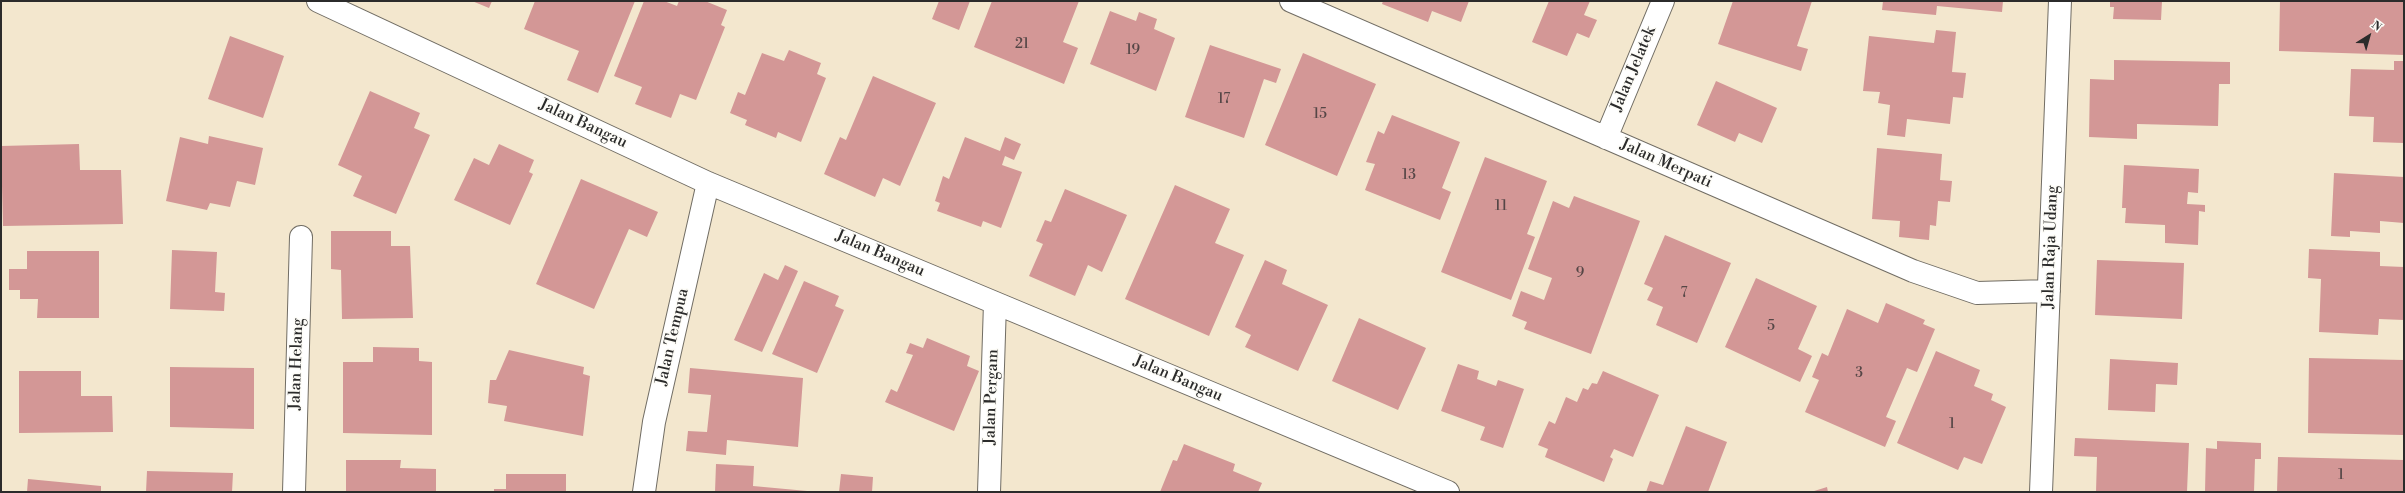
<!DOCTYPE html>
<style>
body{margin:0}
#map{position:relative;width:2405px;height:493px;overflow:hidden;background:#f3e7ce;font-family:"Libre Bodoni",serif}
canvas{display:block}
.frame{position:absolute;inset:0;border:2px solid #2b2b2b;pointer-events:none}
.north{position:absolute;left:2349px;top:16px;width:40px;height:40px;-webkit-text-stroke:3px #fdfcf7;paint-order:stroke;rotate:37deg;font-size:11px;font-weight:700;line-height:16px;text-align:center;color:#2b2b2b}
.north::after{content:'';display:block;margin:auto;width:14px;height:18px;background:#2b2b2b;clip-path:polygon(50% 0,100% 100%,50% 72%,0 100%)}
</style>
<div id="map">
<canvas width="2405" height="493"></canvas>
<div class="frame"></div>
<div class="north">N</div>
</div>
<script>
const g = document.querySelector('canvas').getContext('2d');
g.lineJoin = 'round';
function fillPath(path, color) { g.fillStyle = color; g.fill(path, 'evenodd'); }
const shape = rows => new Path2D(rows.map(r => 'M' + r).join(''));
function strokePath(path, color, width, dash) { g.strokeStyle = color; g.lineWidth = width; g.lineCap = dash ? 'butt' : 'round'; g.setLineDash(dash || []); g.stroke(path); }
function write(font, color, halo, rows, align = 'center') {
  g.font = font + ' "Libre Bodoni",serif'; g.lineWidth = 3; g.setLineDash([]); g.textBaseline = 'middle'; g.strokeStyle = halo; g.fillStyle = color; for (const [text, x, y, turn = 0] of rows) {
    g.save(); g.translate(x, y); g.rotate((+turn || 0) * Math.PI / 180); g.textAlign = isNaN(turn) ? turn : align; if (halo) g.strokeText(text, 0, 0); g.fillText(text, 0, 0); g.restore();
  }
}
const building = shape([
 [472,1,492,1,489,8],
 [535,1,635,1,598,93,567,80,579,51,524,29],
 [644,1,664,1,677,6,679,1,705,1,727,10,721,25,725,27,696,100,680,94,671,118,635,104,642,87,614,76],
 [939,1,970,1,959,30,932,19],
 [992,1,1079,1,1063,42,1078,48,1064,84,974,47],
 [1383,1,1469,1,1461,22,1432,11,1428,22,1382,4],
 [1549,1,1590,1,1584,15,1597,20,1589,38,1577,33,1567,56,1532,42],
 [1733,1,1812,1,1797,46,1808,49,1801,71,1718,44],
 [1883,1,2003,1,2002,12,1937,6,1936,15,1882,10],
 [2110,1,2162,1,2161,20,2113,19,2114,7,2110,7],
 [2280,1,2404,1,2404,55,2279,51],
 [1110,11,1136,21,1139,12,1157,19,1154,29,1175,38,1156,91,1090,64],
 [1936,30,1956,32,1952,72,1966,73,1963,98,1953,97,1950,124,1907,119,1905,137,1887,135,1890,105,1878,103,1880,92,1863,91,1869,36,1934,43],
 [230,36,284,56,263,118,208,99],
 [1210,45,1281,69,1276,83,1264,79,1244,138,1185,117],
 [789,50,821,63,817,74,826,78,801,142,778,132,776,138,745,125,747,120,730,113,738,92,745,95,762,53,784,61],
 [1303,53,1376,84,1337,176,1265,145],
 [2114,60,2230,62,2230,84,2219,84,2218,126,2137,124,2137,139,2089,137,2090,79,2114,80],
 [2394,61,2404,61,2404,143,2373,142,2374,117,2349,116,2351,69,2394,70],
 [873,76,936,103,900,186,883,178,875,197,824,174,840,137,846,140],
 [1716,81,1777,108,1762,143,1739,133,1735,142,1697,125],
 [370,91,420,113,414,128,430,135,396,214,353,196,362,176,338,165],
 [1392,115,1460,142,1442,188,1451,192,1440,220,1365,190,1375,164,1366,162,1378,131,1384,134],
 [209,136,263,148,255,185,237,181,230,207,210,203,207,210,166,201,180,137,208,144],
 [965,137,1000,151,1005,137,1021,144,1014,160,1005,156,1002,165,1022,172,1001,228,983,221,981,227,937,211,940,203,935,201,943,176,949,179],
 [79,144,80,170,121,170,123,224,3,226,1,146],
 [499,144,534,160,529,172,533,174,510,225,454,200,474,158,489,165],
 [1877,148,1942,154,1940,180,1952,181,1950,202,1938,201,1936,226,1930,225,1929,240,1899,237,1900,221,1872,219],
 [1485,157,1547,181,1527,234,1535,237,1511,300,1441,272],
 [2124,165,2199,169,2198,193,2188,192,2187,204,2205,205,2205,212,2199,211,2198,245,2165,243,2165,225,2125,223,2126,208,2122,208],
 [2334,173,2404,177,2404,223,2380,221,2380,233,2350,231,2350,237,2331,236],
 [581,179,658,212,647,237,629,229,594,309,536,284],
 [1175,185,1230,209,1215,243,1244,255,1209,336,1125,299],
 [1065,189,1127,215,1102,272,1088,265,1075,296,1029,276,1043,244,1036,241,1045,220,1051,222],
 [1574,196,1640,221,1591,354,1524,329,1527,322,1512,316,1521,291,1544,300,1552,278,1528,269,1553,201,1569,208],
 [331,231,391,231,391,246,410,246,413,318,342,319,341,270,331,269],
 [1665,235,1731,263,1697,343,1656,325,1663,307,1647,300,1653,288,1644,284],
 [2309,249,2380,252,2380,266,2404,267,2404,320,2379,319,2378,335,2319,332,2321,279,2308,278],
 [172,250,217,252,215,292,225,293,224,311,170,309],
 [27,251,99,251,99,318,37,318,38,299,20,299,20,290,9,290,9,269,27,269],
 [1265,260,1287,270,1282,284,1328,305,1298,371,1245,347,1251,335,1235,327],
 [2097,260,2184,263,2182,319,2095,315],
 [785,265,798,271,762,352,734,340,764,273,778,280],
 [1756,278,1817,306,1798,349,1812,356,1800,382,1725,347],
 [804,281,839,296,835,306,844,310,817,373,772,354],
 [1886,303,1925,320,1923,324,1935,329,1917,372,1907,368,1886,417,1896,421,1885,447,1805,412,1819,380,1812,377,1822,353,1828,356,1847,309,1878,323],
 [1359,318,1426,348,1398,410,1332,381],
 [927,338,970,356,967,366,979,371,954,431,885,402,891,389,897,392,913,355,906,353,910,343,923,348],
 [373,347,419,348,419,361,432,362,432,435,343,433,343,362,373,362],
 [509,350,584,367,583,374,590,376,583,436,504,421,507,406,488,403,490,380,496,380],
 [1936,351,1980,370,1974,386,1993,394,1991,400,2006,407,1982,464,1964,457,1958,470,1897,443],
 [2309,358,2404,360,2404,435,2308,433],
 [2110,359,2178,363,2177,385,2156,384,2155,412,2108,410],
 [1458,364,1479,371,1477,379,1496,386,1498,380,1524,389,1503,448,1480,440,1485,427,1441,411],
 [170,367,254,368,254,429,170,427],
 [690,368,803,378,798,447,727,440,726,455,686,451,688,431,707,432,711,395,688,393],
 [19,371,81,371,81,396,112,396,113,432,19,433],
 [1603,371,1659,395,1633,457,1614,449,1610,457,1613,459,1604,482,1545,457,1548,449,1538,445,1549,421,1555,424,1566,397,1577,402,1583,388,1588,390,1592,383,1597,384],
 [1686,426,1727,442,1708,492,1646,492,1650,481,1663,485],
 [2075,438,2189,443,2187,492,2096,492,2097,457,2074,456],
 [2217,441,2261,443,2261,459,2255,459,2254,492,2205,492,2206,448,2217,449],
 [1184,444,1235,464,1233,471,1262,483,1258,492,1160,492,1173,460,1177,461],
 [2278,457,2404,460,2404,492,2277,492],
 [346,460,401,460,400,468,436,469,436,492,346,492],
 [716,464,754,466,753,486,818,492,715,492],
 [147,471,233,473,232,492,146,492],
 [506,474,566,474,566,492,494,492,494,489,506,489],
 [841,474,873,477,872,492,839,492],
 [28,479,101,486,101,492,27,492],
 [1827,487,1828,492,1811,492]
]);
const street = shape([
 [318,1,708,183,1448,492],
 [1291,1,1913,271,1977,293,2049,291],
 [1606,138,1663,1],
 [294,492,301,237],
 [644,492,654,422,708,183],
 [989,492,995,303],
 [2041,492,2060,1]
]);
const numberNames = [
 ["21",1022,45],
 ["19",1133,51],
 ["17",1224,100],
 ["15",1320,115],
 ["13",1409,176],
 ["11",1501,207],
 ["9",1580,274],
 ["7",1684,294],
 ["5",1771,327],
 ["3",1859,374],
 ["1",1952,425],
 ["1",2341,476]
];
const streetNames = [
 ["Jalan Jelatek",1634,69,-67],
 ["Jalan Bangau",583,124,25],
 ["Jalan Merpati",1666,164,24],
 ["Jalan Raja Udang",2051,247,-88],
 ["Jalan Bangau",880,254,23],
 ["Jalan Tempua",673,337,-77],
 ["Jalan Helang",297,364,-88],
 ["Jalan Bangau",1178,379,23],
 ["Jalan Pergam",992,397,-88]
];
fillPath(building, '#d39796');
strokePath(street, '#716d64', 24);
strokePath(street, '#fff', 22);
write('14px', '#554646', null, numberNames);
write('16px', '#2b2b2b', '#fdfcf7', streetNames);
</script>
